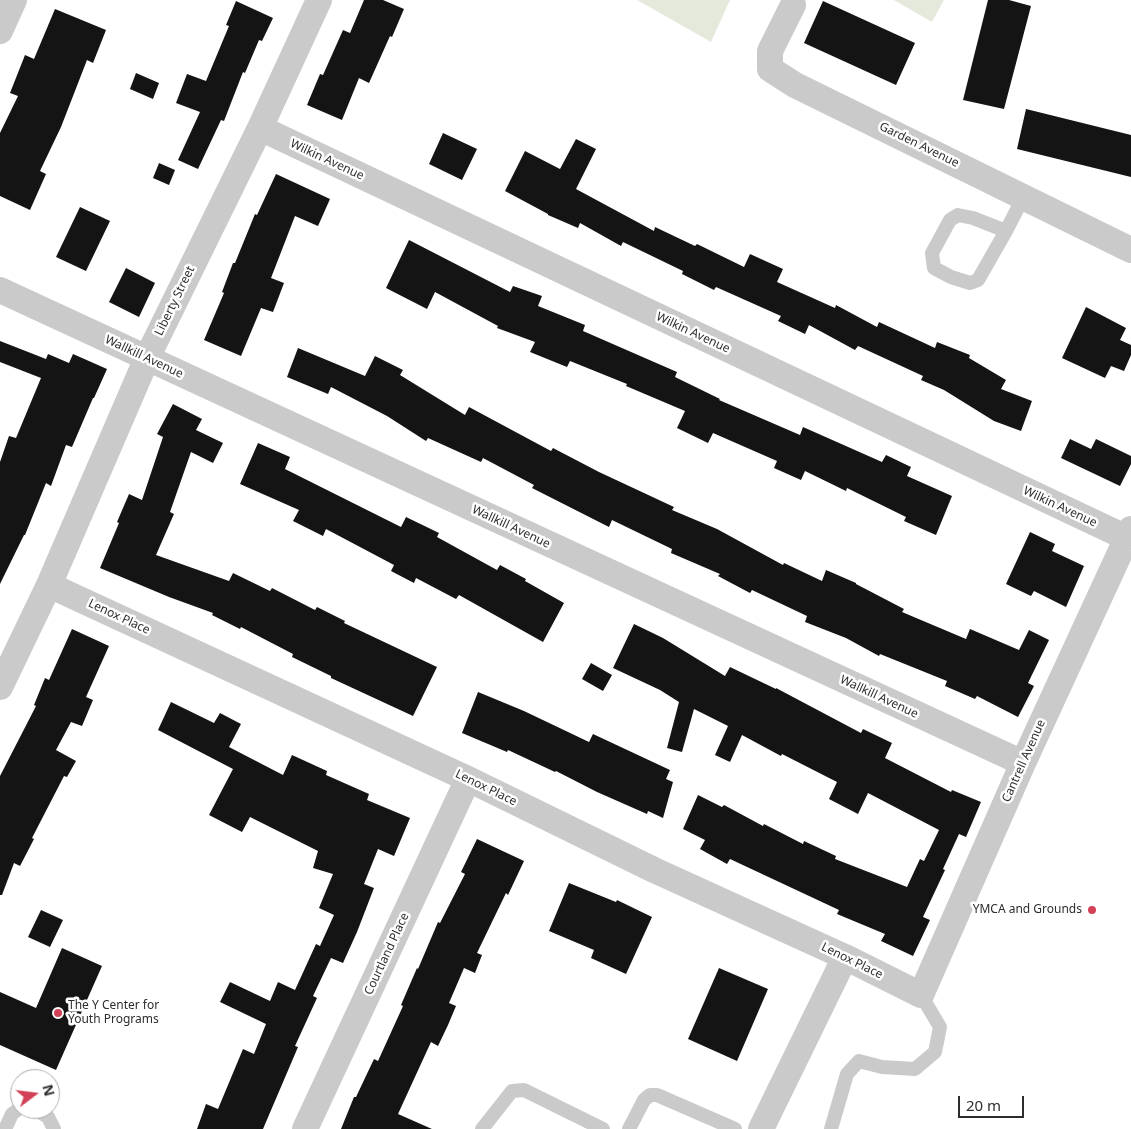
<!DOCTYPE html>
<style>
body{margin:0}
#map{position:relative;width:1131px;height:1129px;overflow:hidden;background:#fff;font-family:"Noto Sans",sans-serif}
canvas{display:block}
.north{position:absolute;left:10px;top:1069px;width:50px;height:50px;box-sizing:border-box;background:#fff;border:1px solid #ababab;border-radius:50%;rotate:75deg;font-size:14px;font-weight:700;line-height:20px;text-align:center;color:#2d2d2d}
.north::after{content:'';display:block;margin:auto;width:18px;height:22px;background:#d24155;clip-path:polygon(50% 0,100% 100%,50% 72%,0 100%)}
.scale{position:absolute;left:958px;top:1096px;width:66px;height:22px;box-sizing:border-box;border:2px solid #2d2d2d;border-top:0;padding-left:6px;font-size:15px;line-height:18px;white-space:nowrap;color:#2d2d2d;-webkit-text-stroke:4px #fff;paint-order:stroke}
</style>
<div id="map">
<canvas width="1131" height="1129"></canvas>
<div class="north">N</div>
<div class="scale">20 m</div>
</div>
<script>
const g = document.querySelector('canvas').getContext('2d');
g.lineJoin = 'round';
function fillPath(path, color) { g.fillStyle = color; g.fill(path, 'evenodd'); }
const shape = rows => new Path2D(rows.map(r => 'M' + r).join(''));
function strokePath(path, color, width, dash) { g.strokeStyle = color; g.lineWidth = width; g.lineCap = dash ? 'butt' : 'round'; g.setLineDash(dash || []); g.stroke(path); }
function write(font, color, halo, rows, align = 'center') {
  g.font = font + ' "Noto Sans",sans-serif'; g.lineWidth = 5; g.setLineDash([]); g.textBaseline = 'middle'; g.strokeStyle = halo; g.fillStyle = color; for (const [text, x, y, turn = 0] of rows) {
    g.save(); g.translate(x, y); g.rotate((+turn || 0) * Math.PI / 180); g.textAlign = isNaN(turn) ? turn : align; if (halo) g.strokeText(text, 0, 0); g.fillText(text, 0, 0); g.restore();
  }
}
const green = shape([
 [637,0,730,0,711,42],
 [894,0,944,0,932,22]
]);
const building = shape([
 [364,0,383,0,404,9,392,37,390,36,369,83,359,78,342,120,307,105,320,74,323,75,343,30,350,33],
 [988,0,1009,0,1031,6,1004,109,963,100],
 [236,1,273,18,262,41,259,40,245,73,243,72,224,121,221,120,198,169,178,160,200,112,176,103,187,74,206,81,229,26,226,25],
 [823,1,915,43,896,85,804,43],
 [55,9,106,30,93,63,87,60,61,127,40,171,46,174,30,210,0,196,0,133,18,96,10,93,25,55,34,59],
 [136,73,159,83,153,99,130,89],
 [1026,109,1131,135,1131,177,1017,149],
 [443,133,477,149,462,180,429,164],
 [576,139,596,149,576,189,654,231,655,227,695,246,697,244,744,267,750,254,783,269,777,282,835,308,836,305,877,327,879,322,935,348,937,342,970,355,969,358,1006,380,1001,389,1032,401,1021,431,994,421,944,390,921,380,923,376,858,346,855,350,809,325,805,334,778,321,781,316,716,287,714,290,682,274,683,271,623,242,621,246,580,223,578,228,548,215,548,214,505,191,525,151,560,169],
 [159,163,175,170,169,185,153,178],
 [276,174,330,199,318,226,295,216,271,278,284,283,273,312,261,308,241,356,204,340,224,293,222,292,233,263,235,263,255,214,257,215],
 [80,207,110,221,86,271,56,257],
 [409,240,510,292,513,286,542,296,538,306,585,325,583,331,677,372,675,377,720,399,719,400,800,435,803,427,882,462,886,455,911,467,907,476,952,496,936,535,904,521,906,517,847,488,846,491,805,471,801,480,774,468,777,461,713,433,708,443,677,428,685,411,626,386,627,384,570,361,567,367,530,352,535,342,497,328,498,326,435,292,427,309,386,288],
 [126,268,155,283,139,317,109,302],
 [1086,307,1126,328,1120,340,1131,345,1131,355,1124,371,1111,366,1105,378,1062,358],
 [0,341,46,359,48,354,69,363,73,354,107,369,94,398,93,398,72,447,66,445,51,486,46,483,25,535,24,535,0,584,0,462,9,436,16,438,41,378,0,362],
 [298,348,365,376,375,356,403,370,400,375,465,415,469,407,551,451,553,448,599,472,674,507,672,510,717,529,783,565,784,563,822,581,826,570,856,583,856,584,904,609,902,612,966,639,970,629,1019,650,1029,630,1049,640,1028,683,1034,686,1018,717,977,696,975,699,945,686,947,681,880,654,879,656,846,638,805,622,807,616,752,590,750,593,718,576,720,574,671,553,672,549,612,520,609,527,532,488,534,485,483,458,481,462,428,438,426,441,387,416,331,387,328,394,287,377],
 [173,404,202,419,196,430,223,443,213,463,191,452,170,512,174,514,156,555,229,581,233,573,270,591,272,588,315,610,317,607,345,621,344,623,437,667,413,716,331,678,331,676,292,657,293,654,241,627,240,629,212,615,213,613,169,597,100,568,119,523,117,522,129,494,142,500,163,437,157,434],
 [1070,439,1091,449,1096,439,1131,456,1131,464,1120,486,1061,458],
 [258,443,290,457,285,469,401,527,406,517,439,533,437,537,497,570,500,565,526,579,525,581,564,603,543,642,459,595,456,599,416,578,414,583,391,571,394,565,326,529,323,536,293,521,299,510,240,484],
 [1030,532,1055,544,1052,551,1084,566,1066,607,1034,591,1031,596,1006,584],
 [634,624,663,638,725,676,730,667,776,689,776,688,861,733,863,729,892,743,885,758,951,792,952,790,981,802,966,837,959,834,943,869,945,870,923,917,930,920,913,956,881,941,885,934,837,914,839,910,730,859,727,864,700,849,705,840,683,829,698,795,722,807,724,805,763,826,764,824,803,844,804,841,836,856,835,859,907,887,920,859,924,861,939,830,868,793,858,814,829,799,837,782,782,754,781,756,742,735,730,762,715,755,728,726,694,709,682,752,667,748,679,702,660,690,613,668],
 [72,629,109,646,86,697,93,700,82,726,71,722,56,750,76,761,67,777,64,776,32,838,34,839,20,866,14,863,2,895,0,895,0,776,36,706,34,705,45,678,49,680],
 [591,663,612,675,603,691,582,679],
 [478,692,524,711,589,742,593,734,670,770,666,779,673,782,663,818,648,811,647,814,597,792,556,771,555,772,508,750,507,752,462,733],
 [171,702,214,723,220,713,241,724,229,747,283,775,292,755,327,771,326,775,369,794,367,800,410,818,394,856,378,849,364,884,374,888,357,932,343,963,331,958,313,996,317,998,295,1046,298,1047,263,1129,197,1129,206,1104,218,1109,243,1049,254,1054,266,1024,220,1002,230,982,270,1001,278,982,295,990,316,944,320,946,334,915,319,908,333,874,313,868,318,851,250,817,242,832,209,815,233,769,158,730],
 [477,839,524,861,508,895,506,893,477,953,482,955,475,973,464,968,449,1003,456,1006,448,1025,438,1046,431,1042,398,1114,432,1129,341,1129,354,1097,356,1097,374,1059,378,1061,403,1006,401,1005,417,968,418,969,438,922,440,923,465,874,461,872],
 [569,883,616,902,617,900,652,917,626,974,591,958,594,950,549,931],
 [41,910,63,920,50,947,28,937],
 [62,948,102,966,56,1070,0,1045,0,992,36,1008],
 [719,968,768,989,737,1061,688,1039]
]);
const service = shape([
 [1006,231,973,218,958,215,950,220,932,253,934,268,951,277,970,283,978,280,1006,231,1024,196],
 [34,1109,48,1117,54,1129],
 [5,1129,12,1114,20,1108],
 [482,1129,512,1091,524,1090,603,1129],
 [629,1129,644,1100,650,1095,657,1095,735,1129],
 [831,1129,847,1074,859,1061,882,1067,915,1069,935,1052,940,1027,921,995]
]);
const minor = shape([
 [793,5,770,51,770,69,795,85,1131,250],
 [0,31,14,0],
 [260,128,1127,538],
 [0,290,1023,763],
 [49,585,468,779,654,870,845,957,921,995,1023,763,1131,529],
 [0,687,49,585,147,358,260,128,319,0],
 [305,1129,468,779],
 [761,1129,845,957]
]);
const markers = [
 [1092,910,5,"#d24155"],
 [58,1013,5,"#d24155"]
];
const streetNames = [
 ["Garden Avenue",919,145,26],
 ["Wilkin Avenue",327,160,25],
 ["Liberty Street",175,301,-64],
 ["Wilkin Avenue",693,333,25],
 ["Wallkill Avenue",144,357,25],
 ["Wilkin Avenue",1060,507,25],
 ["Wallkill Avenue",511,527,25],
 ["Lenox Place",119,617,25],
 ["Wallkill Avenue",879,697,25],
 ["Cantrell Avenue",1024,761,-66],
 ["Lenox Place",486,788,26],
 ["Courtland Place",387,954,-65],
 ["Lenox Place",852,961,26]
];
const poiNames = [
 ["YMCA and Grounds",1082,910],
 ["The Y Center for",68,1006,"left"],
 ["Youth Programs",68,1020,"left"]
];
fillPath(green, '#e4e9dc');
fillPath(building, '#141414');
strokePath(service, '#cacaca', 14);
strokePath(minor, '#cacaca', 26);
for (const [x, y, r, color] of markers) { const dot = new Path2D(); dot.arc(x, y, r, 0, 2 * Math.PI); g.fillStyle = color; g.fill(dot); strokePath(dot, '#fff', 2); }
write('12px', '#2d2d2d', '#fff', streetNames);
write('12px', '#2d2d2d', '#fff', poiNames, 'right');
</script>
